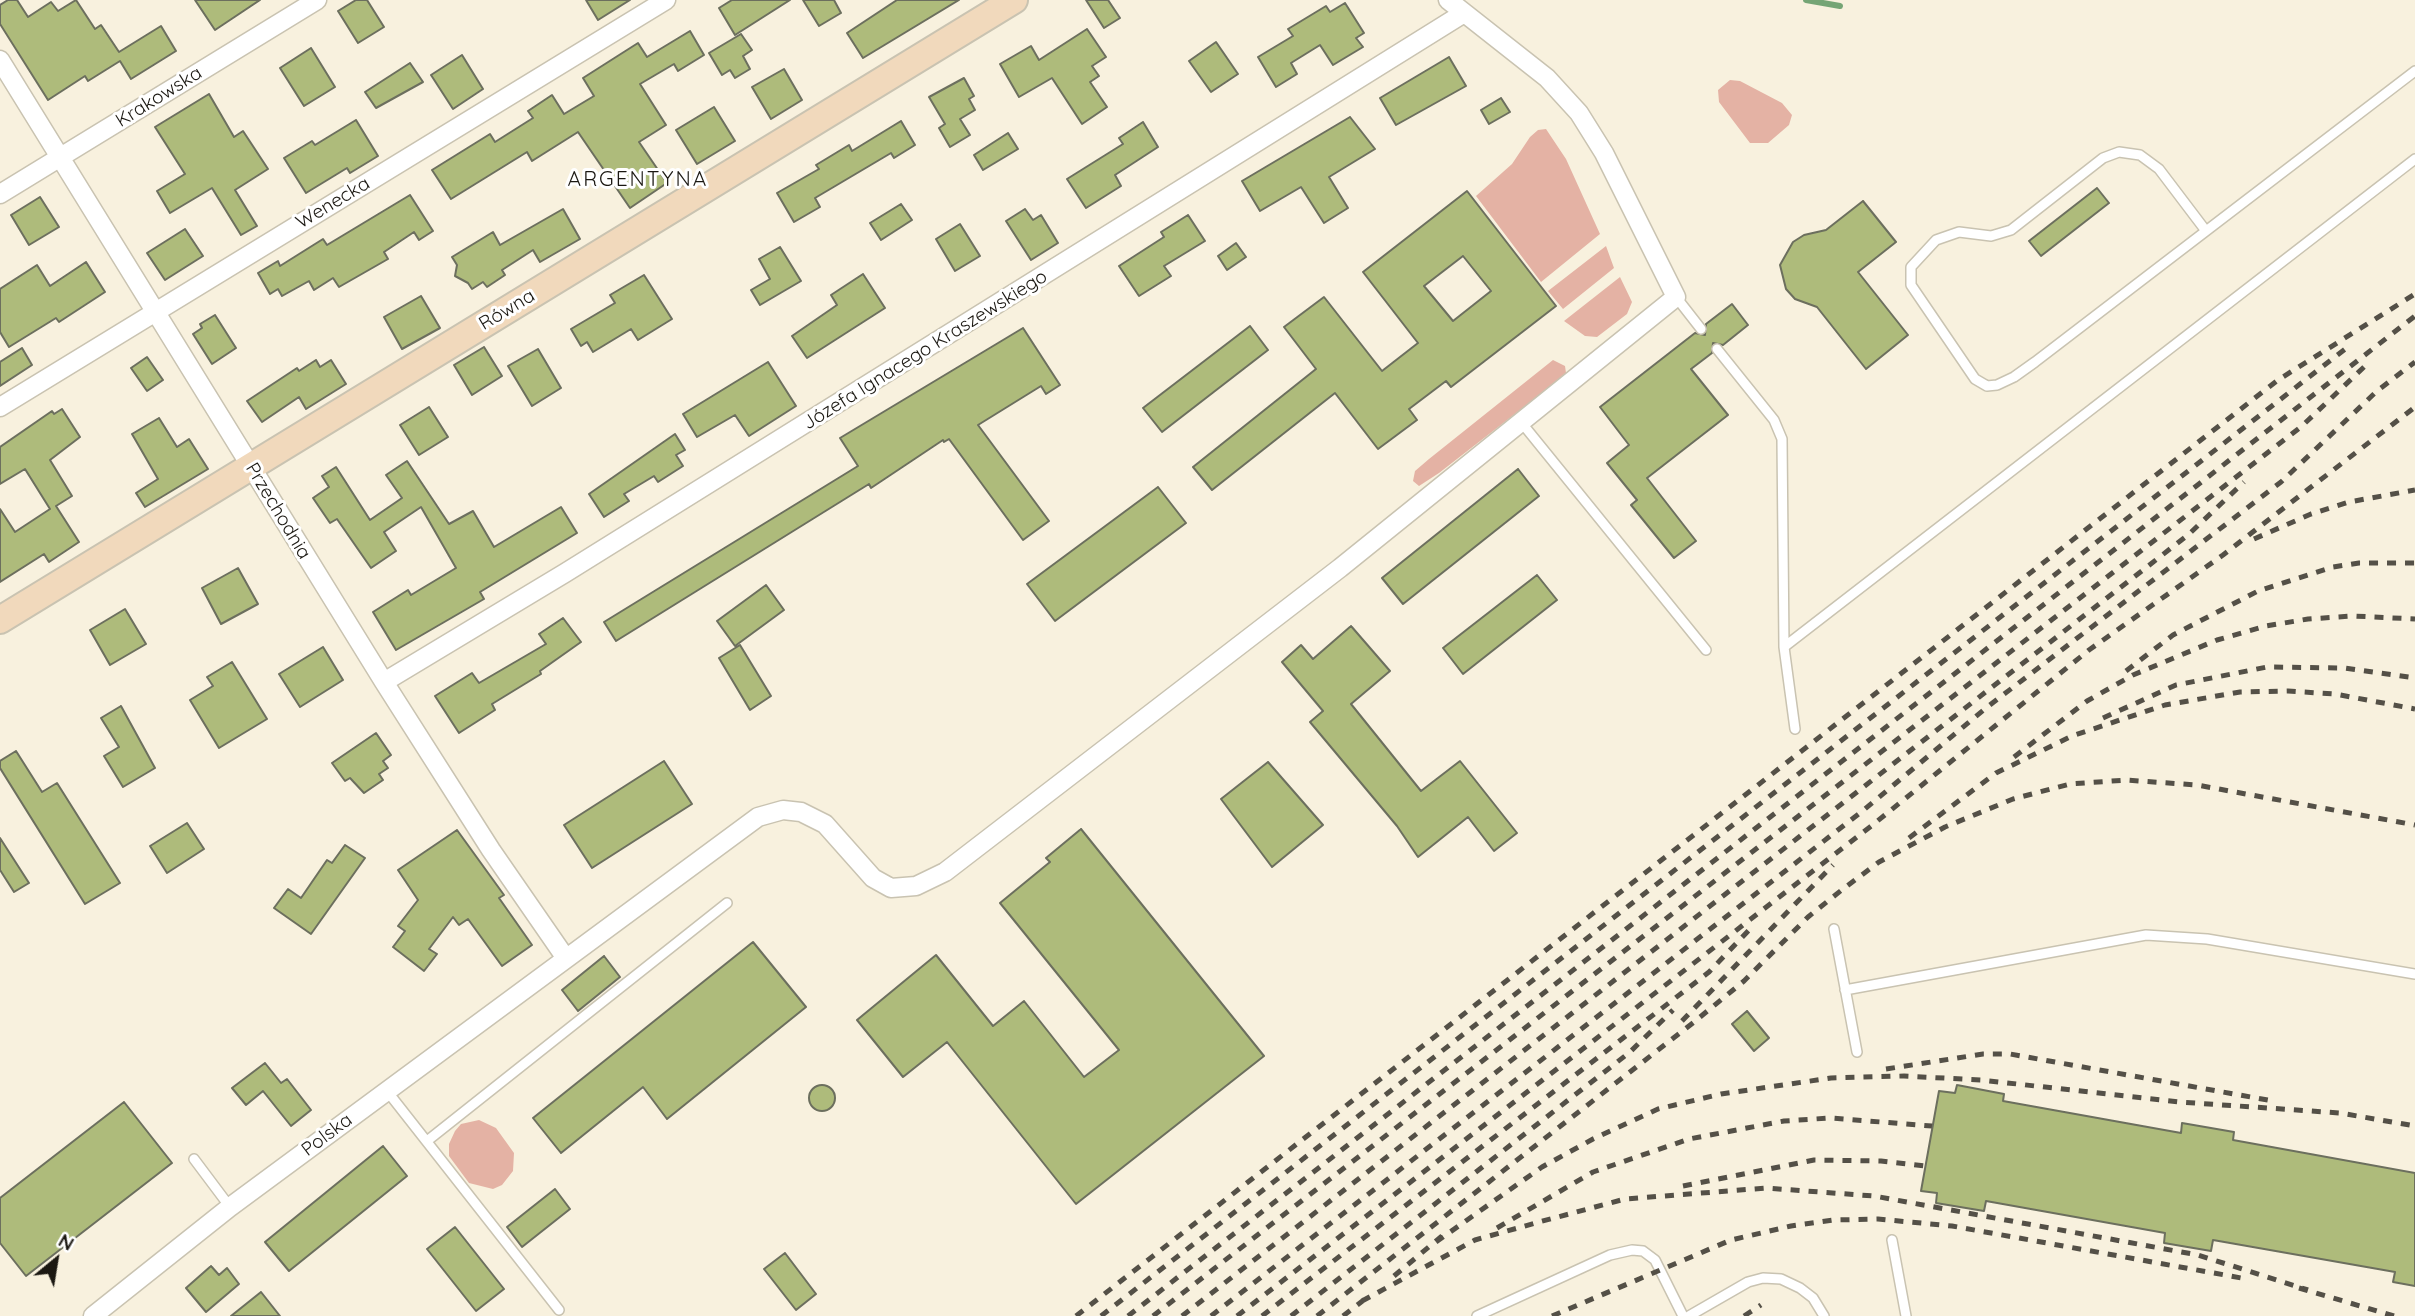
<!DOCTYPE html>
<meta charset="utf-8">
<style>
body{margin:0}
#map{position:relative;width:2415px;height:1316px;overflow:hidden;background:#f8f1de;font-family:Quicksand,sans-serif}
canvas{display:block}
.north{position:absolute;left:21px;top:1225px;width:70px;height:70px;-webkit-text-stroke:5px #fff;paint-order:stroke;rotate:30deg;font-size:19px;font-weight:700;line-height:28px;text-align:center;color:#1b1812}
.north::after{content:'';display:block;margin:auto;width:24px;height:32px;background:#1b1812;clip-path:polygon(50% 0,100% 100%,50% 72%,0 100%)}
</style>
<div id="map">
<canvas width="2415" height="1316"></canvas>
<div class="north">N</div>
</div>
<script>
const g = document.querySelector('canvas').getContext('2d');
g.lineJoin = 'round';
function fillPath(path, color) { g.fillStyle = color; g.fill(path, 'evenodd'); }
const shape = rows => new Path2D(rows.map(r => 'M' + r).join(''));
function strokePath(path, color, width, dash) { g.strokeStyle = color; g.lineWidth = width; g.lineCap = dash ? 'butt' : 'round'; g.setLineDash(dash || []); g.stroke(path); }
function write(font, color, halo, rows, align = 'center') {
  g.font = font + ' Quicksand,sans-serif'; g.lineWidth = 6; g.setLineDash([]); g.textBaseline = 'middle'; g.strokeStyle = halo; g.fillStyle = color; for (const [text, x, y, turn = 0] of rows) {
    g.save(); g.translate(x, y); g.rotate((+turn || 0) * Math.PI / 180); g.textAlign = isNaN(turn) ? turn : align; if (halo) g.strokeText(text, 0, 0); g.fillText(text, 0, 0); g.restore();
  }
}
const green = shape([
 [1730,80,1740,81,1782,103,1792,115,1789,125,1768,143,1750,143,1719,102,1718,90],
 [1546,129,1566,159,1600,234,1541,282,1476,196,1512,164,1530,137,1538,130],
 [1606,246,1614,268,1563,309,1548,291],
 [1620,277,1632,302,1627,314,1597,337,1585,336,1564,321],
 [1553,360,1565,366,1566,373,1560,379,1439,473,1419,486,1413,481,1415,471,1429,459],
 [479,1120,496,1128,514,1153,513,1171,502,1185,493,1189,469,1183,449,1156,449,1144,455,1131,461,1124]
]);
const stream = shape([
 [1806,0,1840,6]
]);
const building = shape([
 [8,0,17,0,28,17,51,2,58,11,76,0,95,29,101,25,119,52,161,26,176,51,131,79,120,61,88,81,85,76,48,100,0,24,0,5,8,0],
 [195,0,260,0,215,30,195,0],
 [356,0,367,0,384,27,358,43,338,11,356,0],
 [586,0,630,0,598,20,586,0],
 [732,0,790,0,735,35,719,8,732,0],
 [803,0,834,0,841,13,819,26,803,0],
 [897,0,959,0,863,58,847,33,897,0],
 [1086,0,1108,0,1120,18,1104,28,1086,0],
 [1345,3,1364,33,1356,38,1363,47,1333,65,1320,45,1291,63,1297,74,1276,87,1258,57,1293,36,1288,29,1326,6,1330,12,1345,3],
 [1087,29,1106,57,1092,66,1099,76,1090,82,1107,107,1082,124,1052,78,1019,97,1000,64,1031,46,1039,60,1087,29],
 [690,31,704,55,678,71,674,64,640,84,666,125,639,142,667,183,630,208,578,132,532,161,527,152,451,199,432,170,490,134,495,142,533,118,528,111,552,95,564,114,594,96,583,78,638,43,647,57,690,31],
 [741,34,752,50,743,56,750,69,735,78,730,70,722,75,709,53,741,34],
 [1216,42,1238,74,1211,92,1189,61,1216,42],
 [311,48,335,87,304,106,280,68,311,48],
 [462,55,483,89,453,109,431,75,462,55],
 [1449,57,1466,86,1396,125,1380,98,1449,57],
 [410,63,423,82,376,108,365,92,410,63],
 [784,69,802,100,771,119,752,87,784,69],
 [964,78,974,96,969,99,975,110,960,119,970,135,950,147,939,128,945,124,929,97,964,78],
 [209,94,234,137,243,131,268,169,235,190,257,226,241,235,212,188,170,213,157,191,185,174,155,127,209,94],
 [1501,98,1510,112,1489,124,1481,110,1501,98],
 [714,107,735,141,697,164,676,130,714,107],
 [1350,117,1375,149,1329,177,1348,208,1324,223,1301,187,1260,211,1242,181,1350,117],
 [356,120,378,156,350,173,347,168,306,193,284,158,312,141,315,145,356,120],
 [901,121,915,145,894,158,891,153,815,198,820,207,794,222,777,193,819,169,816,165,849,145,852,151,901,121],
 [1143,122,1158,147,1115,175,1121,186,1086,208,1067,179,1123,144,1119,138,1143,122],
 [1008,133,1018,149,983,170,974,155,1008,133],
 [2097,188,2109,203,2041,256,2029,241,2097,188],
 [1467,191,1556,306,1451,387,1446,381,1409,409,1417,420,1378,449,1335,393,1212,490,1193,467,1316,369,1284,327,1324,297,1382,371,1418,343,1363,272,1467,191],
 [1463,256,1491,291,1453,321,1424,286,1463,256],
 [410,195,433,231,419,240,414,232,384,252,388,259,339,287,333,278,314,290,309,281,282,296,278,289,270,294,258,273,278,261,280,266,323,239,327,245,410,195],
 [40,197,59,227,29,245,11,215,40,197],
 [1863,201,1896,242,1858,272,1908,335,1866,369,1817,307,1795,299,1786,289,1780,265,1793,242,1804,235,1826,230,1863,201],
 [901,204,912,220,881,240,870,223,901,204],
 [563,209,580,239,540,262,533,250,502,270,505,275,487,287,483,282,472,289,468,283,455,276,457,265,452,257,493,232,500,245,563,209],
 [1025,209,1033,220,1041,215,1058,243,1031,260,1006,221,1025,209],
 [1188,215,1205,241,1164,266,1171,276,1139,296,1119,266,1164,237,1161,232,1188,215],
 [960,224,980,256,955,271,936,239,960,224],
 [185,229,203,256,165,280,147,253,185,229],
 [1236,243,1246,257,1227,270,1218,256,1236,243],
 [780,247,801,281,760,305,751,290,770,279,759,259,780,247],
 [86,262,105,292,59,322,56,318,9,347,0,332,0,289,37,265,50,286,86,262],
 [863,274,885,308,807,358,792,336,837,305,831,295,863,274],
 [644,275,672,319,638,340,631,329,593,352,587,342,581,346,571,329,615,303,610,295,644,275],
 [421,296,440,328,402,349,384,317,421,296],
 [1732,304,1748,325,1723,345,1713,343,1712,353,1691,369,1728,415,1647,478,1696,541,1674,558,1631,505,1637,500,1607,463,1629,445,1600,407,1695,333,1705,335,1706,324,1732,304],
 [215,315,236,348,212,364,193,334,202,328,200,324,215,315],
 [1250,326,1268,350,1162,432,1143,408,1250,326],
 [1023,328,1060,385,1046,394,1041,386,978,425,1049,521,1023,540,949,439,944,442,943,440,871,488,869,484,616,641,604,622,858,466,840,438,1023,328],
 [484,347,502,376,472,395,454,365,484,347],
 [22,348,32,365,0,386,0,362,22,348],
 [538,349,561,388,532,406,508,366,538,349],
 [147,357,163,380,147,391,131,368,147,357],
 [316,360,320,367,331,360,346,384,306,409,299,397,262,422,247,401,297,368,299,371,316,360],
 [768,362,796,406,749,436,735,415,697,437,683,414,768,362],
 [429,407,448,437,419,455,400,425,429,407],
 [62,409,80,437,50,460,72,496,56,506,79,542,49,562,44,554,0,582,0,509,15,532,50,509,25,469,0,484,0,447,52,411,54,414,62,409],
 [159,418,177,447,189,439,208,469,145,507,136,493,158,479,132,434,159,418],
 [675,434,685,450,676,455,683,466,658,482,654,476,624,494,629,501,604,517,589,494,675,434],
 [407,461,449,524,473,511,494,547,561,507,577,533,480,592,484,599,396,650,373,612,408,590,411,595,456,568,421,507,384,532,396,551,371,568,337,519,330,523,313,498,329,487,322,476,336,467,370,520,402,498,386,475,407,461],
 [1518,469,1539,496,1403,604,1382,578,1518,469],
 [1158,487,1186,523,1055,621,1027,584,1158,487],
 [238,568,258,604,221,624,202,588,238,568],
 [1537,575,1557,600,1463,674,1443,648,1537,575],
 [766,585,784,610,735,646,717,621,766,585],
 [125,609,146,644,110,665,90,630,125,609],
 [563,618,581,642,540,671,541,674,492,704,495,710,459,733,435,696,472,673,479,683,546,644,539,634,563,618],
 [1351,626,1390,671,1351,704,1421,791,1460,761,1517,833,1494,851,1468,817,1418,857,1397,826,1310,722,1323,711,1282,662,1301,645,1313,659,1351,626],
 [740,645,771,696,750,710,719,658,740,645],
 [323,647,343,680,300,707,279,674,323,647],
 [232,662,267,719,219,748,190,700,213,686,207,677,232,662],
 [121,706,155,768,123,787,104,756,119,747,101,718,121,706],
 [376,733,391,755,383,761,388,768,379,774,383,780,364,793,350,778,345,781,332,763,376,733],
 [16,751,42,792,57,783,120,883,85,904,0,768,0,761,16,751],
 [664,761,692,804,592,868,564,825,664,761],
 [1268,762,1323,825,1272,867,1221,799,1268,762],
 [187,823,204,849,167,873,150,846,187,823],
 [1081,829,1264,1056,1076,1204,947,1042,903,1077,857,1020,936,955,993,1026,1024,1001,1084,1077,1119,1050,1000,903,1050,862,1046,858,1081,829],
 [457,830,504,895,499,898,532,945,502,966,468,919,459,925,453,917,429,949,437,954,424,971,393,947,405,931,398,926,418,900,398,870,457,830],
 [0,838,29,883,14,892,0,870,0,838],
 [345,845,365,858,311,934,274,908,288,889,301,898,327,860,332,863,345,845],
 [753,942,806,1007,667,1119,643,1087,561,1153,533,1118,753,942],
 [604,956,620,977,578,1011,562,990,604,956],
 [1747,1011,1769,1038,1754,1051,1732,1024,1747,1011],
 [265,1063,281,1083,287,1079,311,1110,291,1126,263,1091,246,1105,232,1088,265,1063],
 '809 1098a13 13 0 1 1 26 0a13 13 0 1 1-26 0Z',
 [1957,1085,2004,1094,2003,1101,2181,1133,2182,1123,2234,1132,2233,1140,2415,1173,2415,1286,2393,1282,2395,1272,2213,1240,2211,1251,2164,1243,2165,1233,1986,1201,1984,1211,1936,1203,1937,1193,1921,1191,1939,1091,1955,1093,1957,1085],
 [124,1102,172,1163,26,1276,0,1243,0,1198,124,1102],
 [383,1146,407,1176,289,1271,265,1242,383,1146],
 [555,1189,570,1209,522,1247,507,1227,555,1189],
 [455,1227,504,1289,476,1311,427,1249,455,1227],
 [785,1253,816,1294,796,1310,764,1269,785,1253],
 [211,1266,219,1275,227,1268,239,1284,206,1312,186,1288,211,1266],
 [261,1292,280,1316,231,1316,261,1292]
]);
const lane = shape([
 [2206,231,2159,169,2140,155,2119,152,2103,158,2011,230,1991,236,1959,232,1936,240,1911,267,1911,285,1975,379,1987,386,1997,385,2014,377,2035,362,2206,231,2415,71],
 [1676,297,1701,329],
 [1717,349,1774,420,1782,439,1784,647,1795,729],
 [1521,422,1706,650],
 [1784,647,2415,159],
 [1834,929,1857,1052],
 [1845,990,2146,935,2207,939,2415,974],
 [387,1091,559,1310],
 [427,1141,727,903],
 [194,1159,230,1207],
 [1892,1240,1906,1316],
 [1477,1316,1610,1255,1632,1250,1643,1251,1655,1260,1683,1316],
 [1689,1316,1748,1282,1763,1278,1781,1279,1800,1288,1813,1298,1824,1316]
]);
const street = shape([
 [0,60,384,682,491,850,565,957],
 [0,194,317,0],
 [0,407,666,0],
 [384,682,565,573,1464,13],
 [93,1316,230,1207,758,817,783,810,801,812,825,824,873,878,891,888,916,886,945,872,1340,568,1676,297,1604,153,1579,113,1547,78,1448,0]
]);
const secondary = shape([
 [0,620,1014,0]
]);
const rail = shape([
 [2254,539,2311,514,2349,502,2415,490],
 [2126,671,2173,635,2258,591,2333,567,2359,563,2415,563],
 [2103,718,2176,685,2267,667,2344,668,2415,678],
 [2014,757,2087,701,2133,675,2217,640,2266,626,2308,619,2353,616,2415,619],
 [1909,838,1996,773,2072,736,2165,705,2240,692,2288,691,2335,694,2415,709],
 [1682,1021,1833,865],
 [1886,1069,1983,1054,2010,1054,2273,1101],
 [1683,1186,1814,1160,1881,1161,1925,1166],
 [1497,1228,1593,1172,1689,1139,1784,1121,1830,1118,1932,1126],
 [1436,1242,1542,1167,1593,1139,1658,1109,1721,1094,1831,1078,1904,1076,1981,1080,2180,1102,2340,1113,2415,1126],
 [1394,1276,1442,1236],
 [2299,1288,2394,1316],
 [1362,1301,1475,1240,1539,1222,1625,1199,1766,1188,1874,1196,2198,1255,2308,1290],
 [1076,1316,2278,380,2415,294],
 [1101,1316,2349,346],
 [1128,1316,2415,316],
 [1153,1316,2302,426,2365,366],
 [1182,1316,2188,535,2244,482],
 [1211,1316,1860,813,1986,708,2281,482,2377,391,2415,362],
 [1237,1316,1870,827,2089,650,2223,555,2415,407],
 [1262,1316,1709,972,1752,927],
 [1291,1316,1630,1052,1673,1010],
 [1317,1316,1694,1022,1744,981,1808,917,1843,889,1879,862,1945,827,2013,799,2070,784,2126,780,2197,785,2415,825],
 [1343,1316,1369,1296],
 [1552,1316,1731,1240,1791,1226,1834,1220,1878,1219,1952,1226,2247,1279],
 [1744,1316,1761,1305]
]);
const streetNames = [
 ["Krakowska",159,97,-32],
 ["Wenecka",333,203,-31],
 ["Równa",507,310,-31],
 ["Józefa Ignacego Kraszewskiego",925,350,-32],
 ["Przechodnia",278,511,59],
 ["Polska",327,1135,-37]
];
const neighbourhoodNames = [
 ["ARGENTYNA",638,180]
];
fillPath(green, '#e4b2a4');
strokePath(stream, '#75a575', 6);
fillPath(building, '#aebb7b');
strokePath(building, '#6c6f5e', 2);
strokePath(lane, '#c9c3b1', 12);
strokePath(street, '#c9c3b1', 21);
strokePath(secondary, '#c9c3b1', 30);
strokePath(lane, '#fff', 9);
strokePath(street, '#fff', 18);
strokePath(secondary, '#f1d9bc', 26);
strokePath(rail, '#545047', 5, [9, 9]);
write('19px', '#1b1812', '#fff', streetNames);
g.letterSpacing = '2px';
write('21px', '#1b1812', '#fff', neighbourhoodNames);
g.letterSpacing = '0px';
</script>
